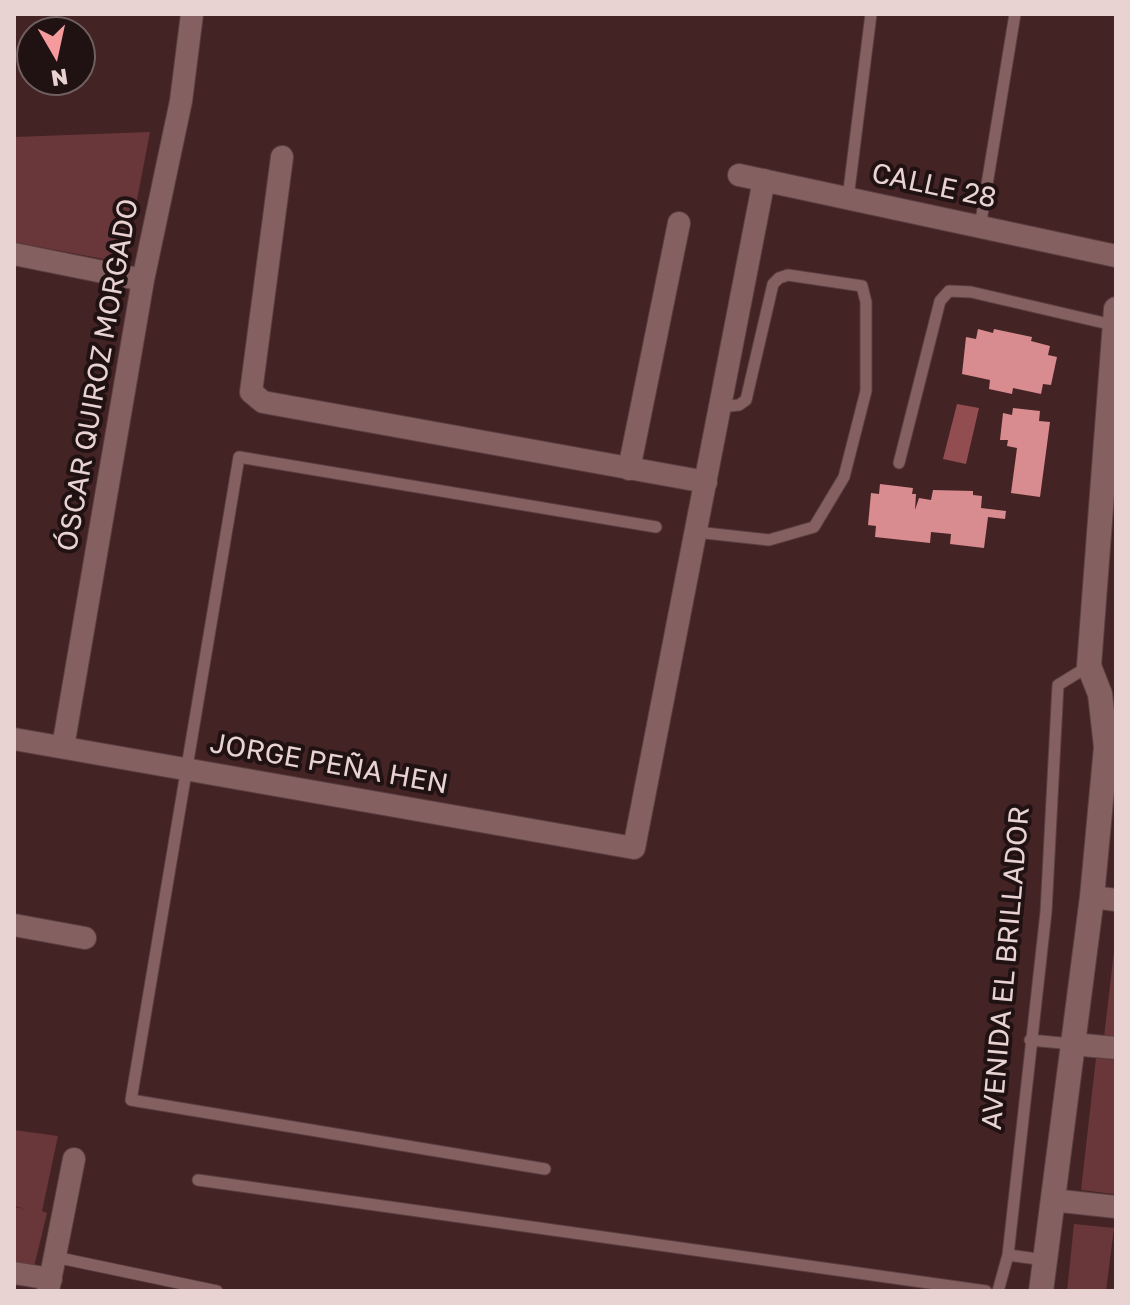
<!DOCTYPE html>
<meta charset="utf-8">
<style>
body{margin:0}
#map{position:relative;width:1130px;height:1305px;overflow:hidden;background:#442325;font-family:"Golos Text",sans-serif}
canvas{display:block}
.frame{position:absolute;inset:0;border:16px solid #e8d2d2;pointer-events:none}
.north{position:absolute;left:16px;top:16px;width:80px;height:80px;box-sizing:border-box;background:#201212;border:2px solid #705f5f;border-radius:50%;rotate:171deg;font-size:22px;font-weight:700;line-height:32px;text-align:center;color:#e8d2d2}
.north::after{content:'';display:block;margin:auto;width:28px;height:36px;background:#f59b9e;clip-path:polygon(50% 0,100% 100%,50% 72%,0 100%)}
</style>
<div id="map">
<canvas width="1130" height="1305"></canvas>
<div class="frame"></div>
<div class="north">N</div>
</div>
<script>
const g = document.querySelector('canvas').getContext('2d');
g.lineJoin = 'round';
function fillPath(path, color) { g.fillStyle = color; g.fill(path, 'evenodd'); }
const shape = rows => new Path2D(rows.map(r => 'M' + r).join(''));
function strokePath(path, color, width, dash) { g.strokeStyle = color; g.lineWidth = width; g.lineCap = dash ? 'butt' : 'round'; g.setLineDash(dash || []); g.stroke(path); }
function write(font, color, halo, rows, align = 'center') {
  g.font = font + ' "Golos Text",sans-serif'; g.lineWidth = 8; g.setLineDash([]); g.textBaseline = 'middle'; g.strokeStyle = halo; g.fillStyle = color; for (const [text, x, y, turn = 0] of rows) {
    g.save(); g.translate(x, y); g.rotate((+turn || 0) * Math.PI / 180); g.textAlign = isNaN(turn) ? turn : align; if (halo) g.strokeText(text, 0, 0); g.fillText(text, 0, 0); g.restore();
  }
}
const green = shape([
 [150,132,127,252,114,261,14,242,14,137],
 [1116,934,1116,1038,1104,1037],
 [1096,1058,1116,1060,1114,1194,1081,1190],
 [14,1130,58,1136,42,1211,47,1213,34,1267,14,1263,14,1207,27,1209,14,1206],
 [1074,1224,1114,1228,1106,1291,1067,1291]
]);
const water = shape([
 [957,404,979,408,966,464,943,459]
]);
const building = shape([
 [978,329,993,333,994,329,1032,337,1031,341,1050,346,1048,355,1057,357,1051,385,1043,384,1041,394,1013,388,1012,394,989,389,990,380,962,374,966,337,976,339],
 [1013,408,1040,411,1039,421,1050,422,1040,497,1011,493,1017,448,1007,446,1008,440,1000,440,1003,413,1012,415],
 [880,484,913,488,912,494,916,494,915,510,919,498,931,500,933,490,973,491,973,495,982,496,981,508,1006,511,1005,519,988,517,984,548,950,544,951,534,931,532,930,543,875,537,876,526,868,525,871,493,879,494]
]);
const service = shape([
 [848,198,871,14],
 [980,227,1015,14],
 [899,463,940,301,949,291,971,292,1113,325],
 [696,532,769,540,814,527,844,477,866,391,866,302,862,286,788,275,779,278,773,284,746,400,739,405,720,407],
 [1030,1040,1072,1044],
 [545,1169,131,1100,239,457,656,527],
 [198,1180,986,1291],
 [1008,1255,1045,1260],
 [55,1257,217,1291],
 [998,1291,1008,1255,1046,912,1058,685,1089,666]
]);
const minor = shape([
 [282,157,251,392,263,402,706,482],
 [739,175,1116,256],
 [14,254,143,280],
 [629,469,679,223],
 [14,739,634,848,764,180],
 [63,747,143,280,181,101,192,14],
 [1092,897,1116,900],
 [14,925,85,938],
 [1072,1044,1116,1048],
 [1052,1200,1116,1207],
 [14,1273,51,1279],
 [48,1291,74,1159]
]);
const tertiary = shape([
 [1041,1291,1092,897,1106,747,1100,694,1089,666,1116,309]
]);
const streetNames = [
 ["CALLE 28",934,186,12],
 ["ÓSCAR QUIROZ MORGADO",98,375,-80],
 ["JORGE PEÑA HEN",329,764,10],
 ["AVENIDA EL BRILLADOR",1006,968,-85]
];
fillPath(green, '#69373a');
fillPath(water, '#924d51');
fillPath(building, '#d88c8f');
strokePath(service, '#5b3f41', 13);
strokePath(minor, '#5b3f41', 24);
strokePath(tertiary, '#5b3f41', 26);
strokePath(service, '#856061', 11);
strokePath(minor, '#856061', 22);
strokePath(tertiary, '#856061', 24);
write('28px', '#e8d2d2', '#201212', streetNames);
</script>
